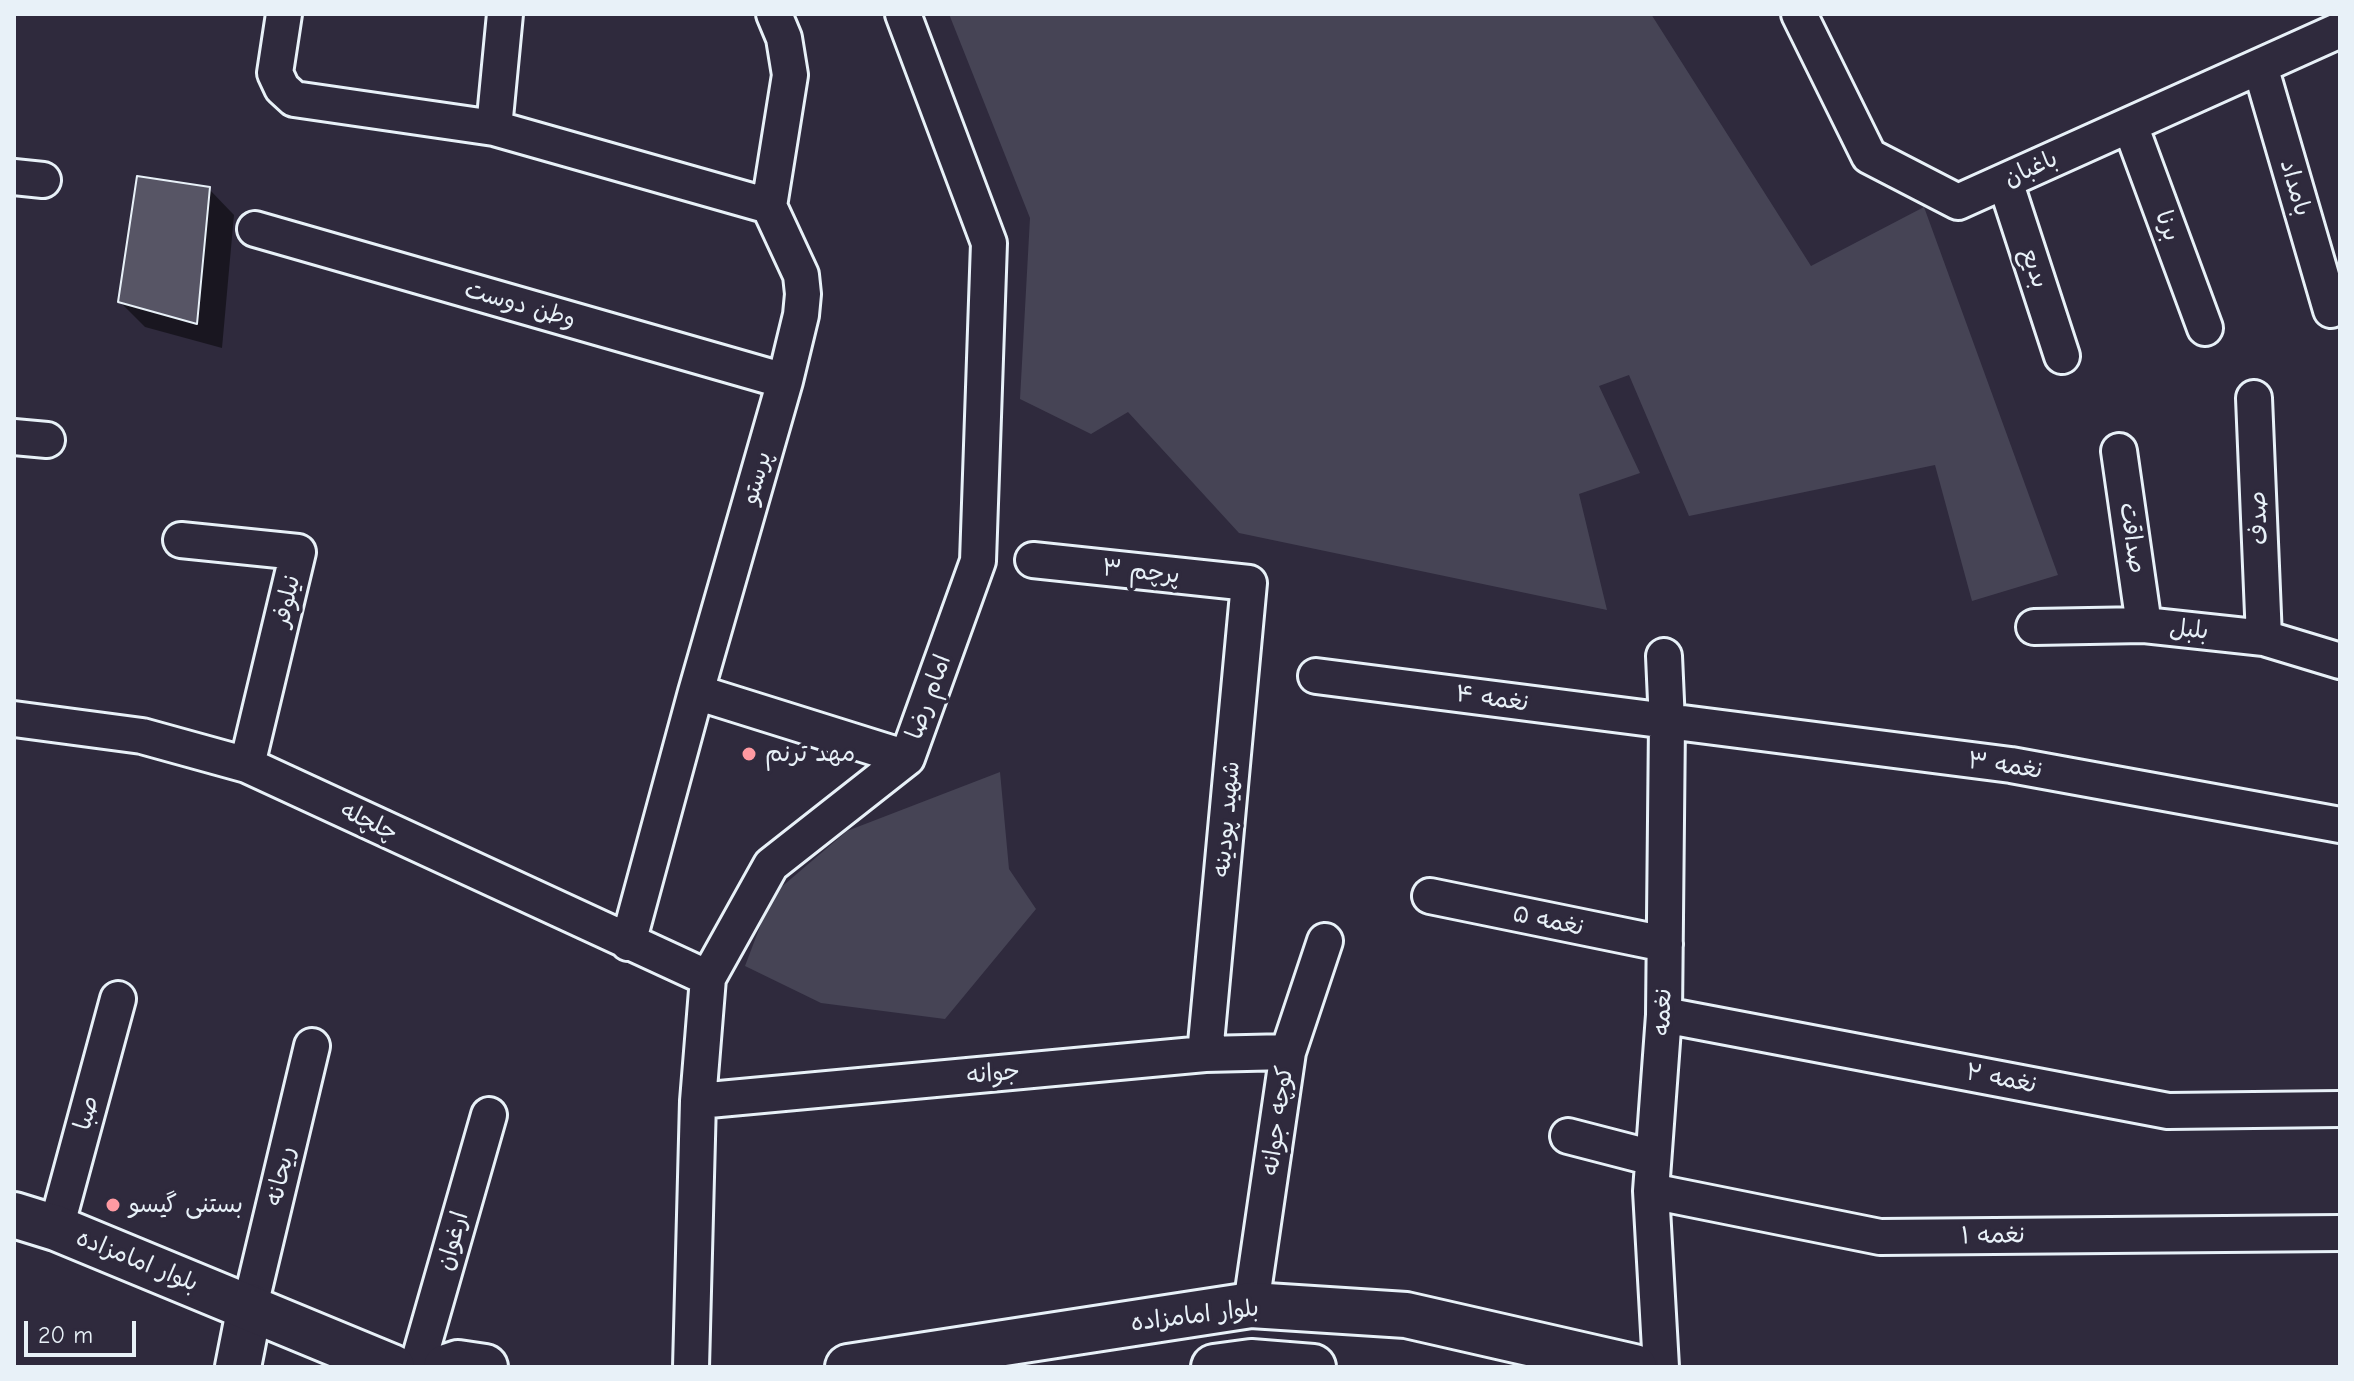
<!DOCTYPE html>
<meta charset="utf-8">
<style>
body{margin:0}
#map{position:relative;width:2354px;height:1381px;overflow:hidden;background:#2f2a3d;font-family:"Comic Neue",sans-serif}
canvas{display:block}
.frame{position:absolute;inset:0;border:16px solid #e8f1f8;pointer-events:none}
.scale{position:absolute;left:24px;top:1321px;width:112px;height:36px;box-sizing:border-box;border:4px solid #e8f1f8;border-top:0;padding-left:10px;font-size:24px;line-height:28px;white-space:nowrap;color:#e8f1f8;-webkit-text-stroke:6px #2f2a3d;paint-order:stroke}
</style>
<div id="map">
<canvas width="2354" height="1381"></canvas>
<div class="frame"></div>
<div class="scale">20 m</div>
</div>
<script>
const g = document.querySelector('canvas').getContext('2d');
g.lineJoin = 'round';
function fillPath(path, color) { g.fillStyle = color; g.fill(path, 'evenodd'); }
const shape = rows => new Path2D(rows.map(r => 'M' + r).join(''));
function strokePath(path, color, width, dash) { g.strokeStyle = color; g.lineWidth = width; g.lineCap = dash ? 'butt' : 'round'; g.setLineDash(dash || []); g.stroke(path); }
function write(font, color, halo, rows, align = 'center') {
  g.font = font + ' "Comic Neue","Playpen Sans Arabic",sans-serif'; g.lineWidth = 7; g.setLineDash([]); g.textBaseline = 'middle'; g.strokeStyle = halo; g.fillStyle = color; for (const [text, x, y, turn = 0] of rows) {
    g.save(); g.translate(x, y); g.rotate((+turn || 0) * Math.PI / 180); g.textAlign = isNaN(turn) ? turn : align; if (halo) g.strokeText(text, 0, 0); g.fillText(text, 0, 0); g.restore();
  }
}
const green = shape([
 [949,14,1651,14,1811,266,1924,207,2058,575,1972,601,1935,465,1689,516,1629,375,1599,386,1640,473,1579,494,1607,610,1239,533,1128,412,1091,434,1020,399,1030,218],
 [1000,772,1009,869,1036,909,945,1019,821,1003,745,966,772,895,847,831]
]);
const shadow = shape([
 [209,189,234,215,222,348,145,327,120,302]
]);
const building = shape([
 [137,176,210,187,197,324,118,302,137,176]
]);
const minor = shape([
 [284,14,275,73,282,88,294,99,494,128,769,206],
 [1799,14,1869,156,1958,202,2340,30],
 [2260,66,2331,310],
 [2130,125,2205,328],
 [494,128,505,14],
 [14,177,43,180],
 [2005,181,2062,356],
 [255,229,785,381],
 [2254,398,2264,638],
 [14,437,47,440],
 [2119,451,2144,625],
 [181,540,298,552,247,765],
 [1033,560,1249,583,1205,1054],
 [2034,627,2144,625,2264,638,2340,661],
 [1316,676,2011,765,2340,825],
 [696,692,907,758],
 [14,719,142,736,247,765,708,978],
 [1430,896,1665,944],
 [628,943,696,692,785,381,801,315,803,294,801,275,769,206,790,75,784,38,774,14],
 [1664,1015,2168,1111,2340,1109],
 [698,1101,1205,1054,1288,1052],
 [1568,1136,1653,1158],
 [1651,1191,1880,1237,2340,1233],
 [56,1228,118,999],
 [1251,1305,1288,1052,1325,941],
 [250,1306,312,1046],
 [417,1367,489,1115],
 [691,1367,698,1101,708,978,771,865,907,758,978,561,989,243,903,14],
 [1661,1367,1651,1191,1664,1015,1667,723,1664,656]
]);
const tertiary = shape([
 [238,1367,250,1306]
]);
const secondary = shape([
 [14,1215,56,1228,392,1367],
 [446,1367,458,1363,485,1367],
 [848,1367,1251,1305,1406,1315,1634,1367],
 [1214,1367,1251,1362,1313,1367]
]);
const markers = [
 [749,754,8,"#ff9aa2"],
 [113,1205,8,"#ff9aa2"]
];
const streetNames = [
 ["باغبان",2031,169,-24],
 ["بامداد",2295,188,74],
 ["برنا",2167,226,70],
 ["بدیع",2034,268,72],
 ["وطن دوست",520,305,16],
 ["پرستو",757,478,-74],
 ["صدف",2259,518,-92],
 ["صداقت",2132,538,82],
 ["پرچم ۳",1141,572,6],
 ["نیلوفر",287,601,-77],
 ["بلبل",2189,630,6],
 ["امام رضا",929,697,-70],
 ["نغمه ۴",1492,699,8],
 ["نغمه ۳",2005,766,8],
 ["شهید پودینه",1227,819,-85],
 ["چلچله",369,822,25],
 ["نغمه ۵",1548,921,12],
 ["نغمه",1663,1012,-88],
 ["جوانه",993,1074,-5],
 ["نغمه ۲",2001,1079,11],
 ["صبا",87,1113,-75],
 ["کوچه جوانه",1278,1121,-82],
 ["ریحانه",281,1176,-77],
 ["نغمه ۱",1993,1236,-1],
 ["ارغوان",453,1241,-74],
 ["بلوار امامزاده",137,1261,22],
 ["بلوار امامزاده",1195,1316,-7]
];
const poiNames = [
 ["مهد ترنم",765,754],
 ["بستنی گیسو",129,1205]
];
fillPath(green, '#464455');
fillPath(shadow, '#0007');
fillPath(building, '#575565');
strokePath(building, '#e8f1f8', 2);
strokePath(minor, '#e8f1f8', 40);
strokePath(tertiary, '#e8f1f8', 50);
strokePath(secondary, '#e8f1f8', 50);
strokePath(minor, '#2f2a3d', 34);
strokePath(tertiary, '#2f2a3d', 44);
strokePath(secondary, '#2f2a3d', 44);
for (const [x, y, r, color] of markers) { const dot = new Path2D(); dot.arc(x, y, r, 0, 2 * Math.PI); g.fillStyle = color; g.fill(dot); strokePath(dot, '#2f2a3d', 3); }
write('24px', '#e8f1f8', '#2f2a3d', streetNames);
write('24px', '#e8f1f8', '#2f2a3d', poiNames, 'left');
</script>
